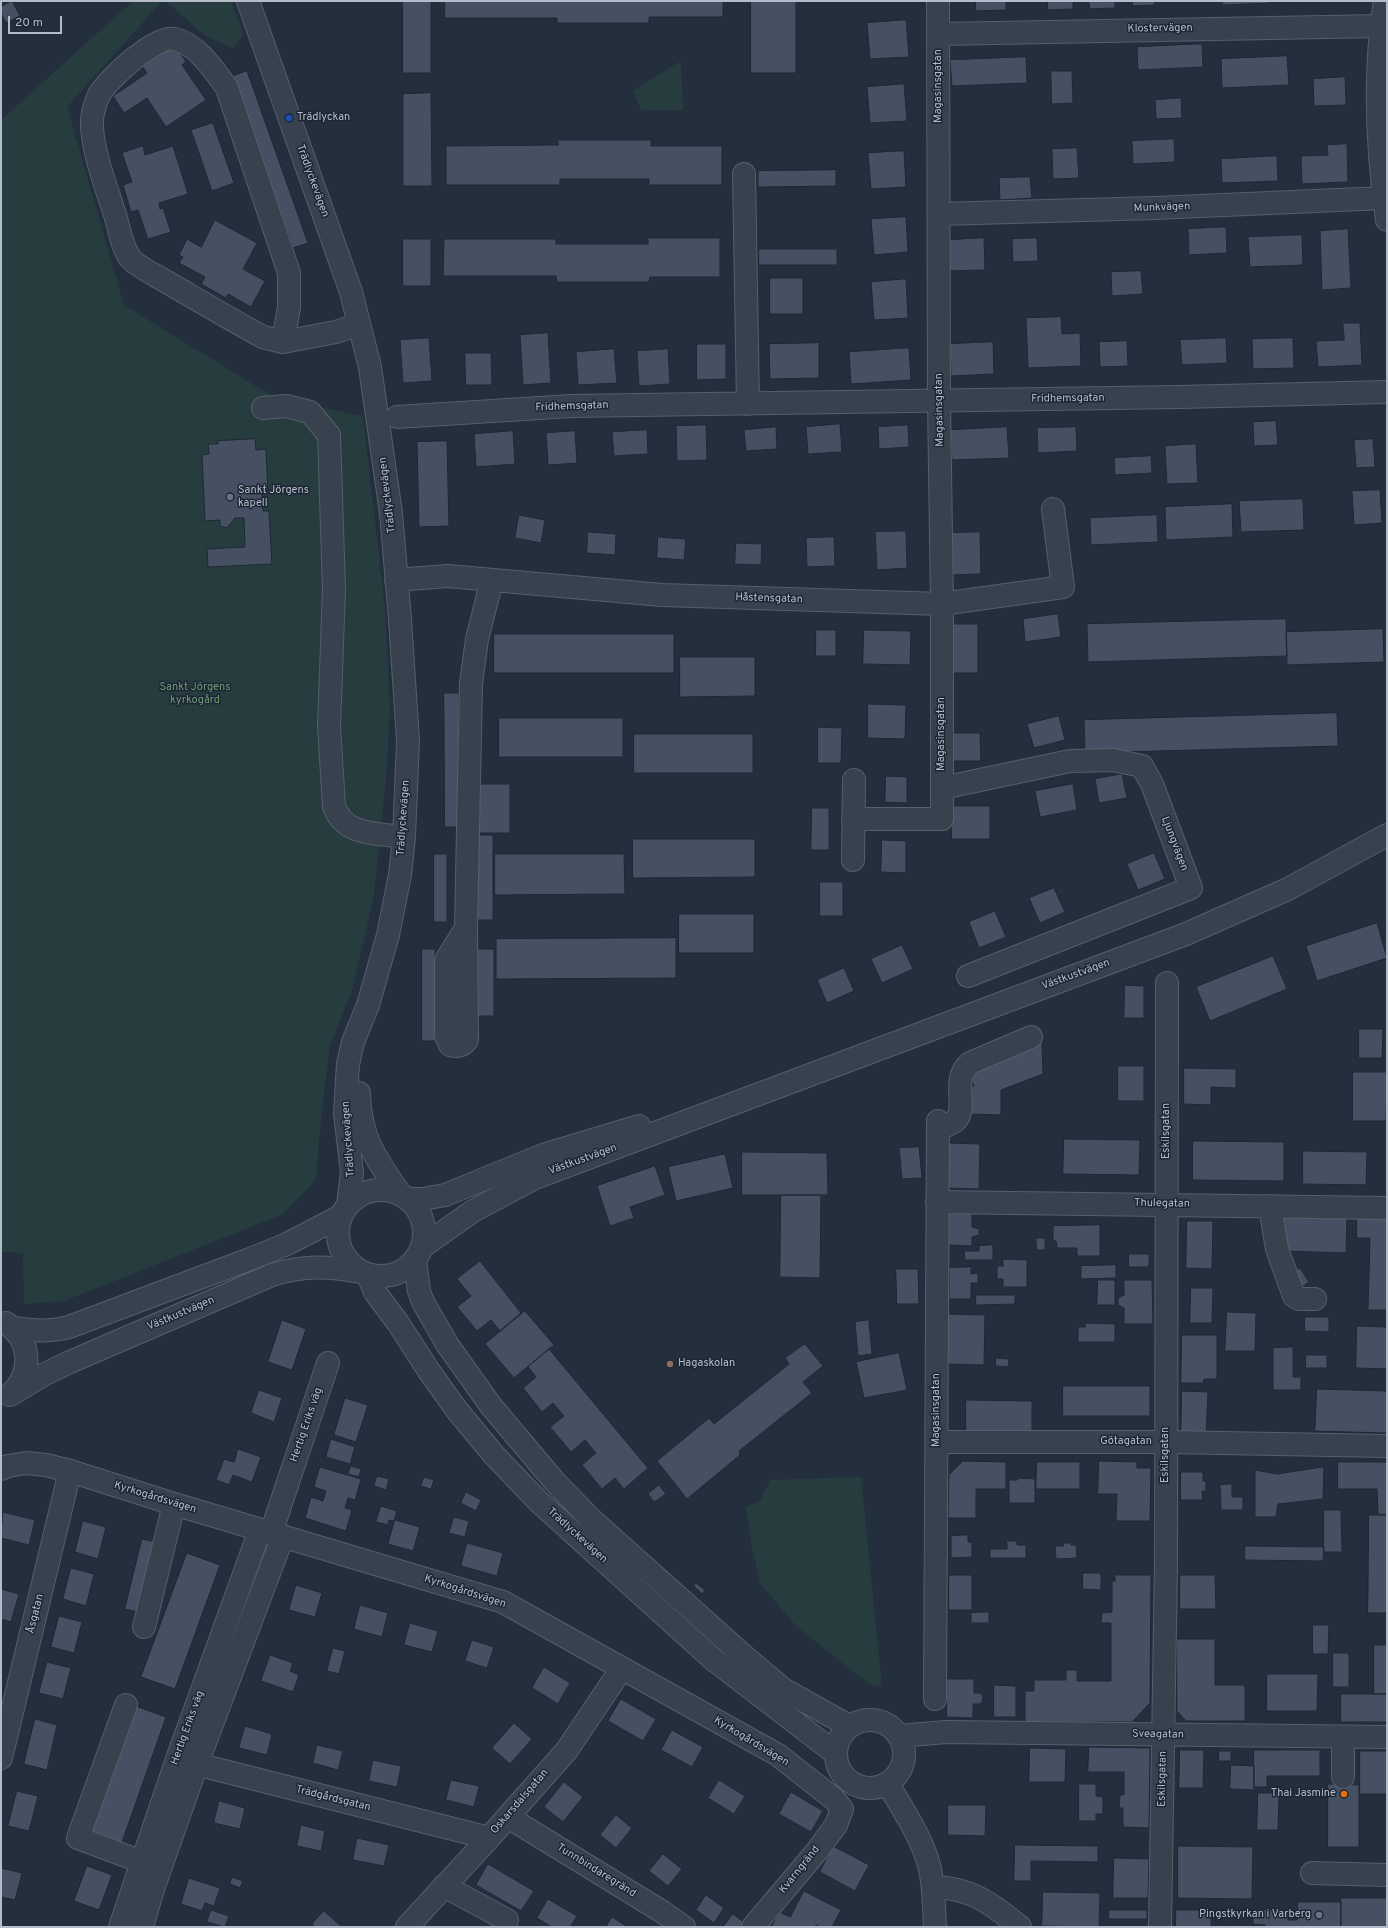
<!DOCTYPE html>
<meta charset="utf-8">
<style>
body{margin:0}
#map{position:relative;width:1388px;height:1928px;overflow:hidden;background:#242f3e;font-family:Overpass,sans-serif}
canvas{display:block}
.frame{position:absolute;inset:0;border:2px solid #b4bcc9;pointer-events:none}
.scale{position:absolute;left:8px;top:16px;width:54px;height:18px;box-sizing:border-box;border:2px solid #b4bcc9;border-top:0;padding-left:5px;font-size:12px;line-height:14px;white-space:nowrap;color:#b4bcc9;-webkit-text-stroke:3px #1d2633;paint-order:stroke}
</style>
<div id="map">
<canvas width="1388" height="1928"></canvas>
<div class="frame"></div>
<div class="scale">20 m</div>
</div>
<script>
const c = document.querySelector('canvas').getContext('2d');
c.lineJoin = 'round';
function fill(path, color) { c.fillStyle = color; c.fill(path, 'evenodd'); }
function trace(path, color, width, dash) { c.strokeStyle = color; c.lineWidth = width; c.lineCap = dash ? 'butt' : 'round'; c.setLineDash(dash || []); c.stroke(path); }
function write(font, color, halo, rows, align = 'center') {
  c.font = font + ' Overpass,sans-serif'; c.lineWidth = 3; c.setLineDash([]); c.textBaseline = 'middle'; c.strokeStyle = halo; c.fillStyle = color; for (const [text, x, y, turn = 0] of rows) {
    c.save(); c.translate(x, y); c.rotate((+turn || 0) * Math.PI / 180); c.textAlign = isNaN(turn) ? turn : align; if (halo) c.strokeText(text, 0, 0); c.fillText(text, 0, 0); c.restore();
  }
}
const green = new Path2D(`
 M133,1h29l-95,106 57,198 151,93 88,18 22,192 5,102 -4,69 -12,116 -22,96 -22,54 -11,94 -3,41 -33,34 -219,87 -40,3 -1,-51 -22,-1v-1132z
 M166,1h65l12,33 -10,14 -28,-12z
 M681,61l2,49h-42l-8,-19z
 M861,1477l21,210 -13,-3 -73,-58 -36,-43 -8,-35 -6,-41 14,-6 10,-21z`);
const building = new Path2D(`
 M12,1l8,15 -14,7 -5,-10v-6z
 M403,1h28v72h-28z
 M445,1h278v16h-74v6h-92v-5h-112z
 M751,1h45v72h-45z
 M976,1h30v9l-30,1z
 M1048,1h25v8l-25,1z
 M1089,1h26v7l-25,1z
 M1133,1h21l1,4 -22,1z
 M1223,1h47v2l-47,2z
 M906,20l3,37 -39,2 -3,-36z
 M172,40l14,22 -4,3 24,35 -40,27 -19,-29 -23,15 -11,-17 34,-23 -8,-11z
 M1202,44l1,23 -65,3 -1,-23z
 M1287,56l2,29 -67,3 -1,-29z
 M1026,57l1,26 -75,3 -2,-26z
 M247,71l61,172 -15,5 -60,-172z
 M1051,71h21l1,32 -21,1z
 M1345,77l1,28 -32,1 -1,-27z
 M904,84l3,37 -37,2 -3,-36z
 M431,93l1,93h-29v-92z
 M1181,98l1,20 -26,1 -1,-19z
 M213,123l21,60 -22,8 -21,-61z
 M1174,139l1,23 -42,2 -1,-23z
 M558,140h93v6h71v39h-73v-6h-89v6h-114v-39l112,-1z
 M1347,144l1,38 -46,2 -1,-28 27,-1 -1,-10z
 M143,146l2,9 28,-9 15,48 -29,9 1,6 3,-1 8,24 -23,7 -10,-29 -7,2 -8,-27 9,-3 -10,-29z
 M1077,148l2,30 -26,1 -1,-30z
 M904,151l2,36 -35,2 -3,-36z
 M1277,156l1,25 -56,2 -1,-24z
 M836,170v16l-78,1v-16z
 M1030,177l2,21 -32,2 -1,-22z
 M906,217l2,35 -34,3 -3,-36z
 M215,220l42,23 -14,26 22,12 -14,26 -23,-13 -2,4 -25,-14 4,-7 -26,-14 4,-6 -4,-2 8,-16 14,8z
 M1226,227l1,26 -38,2 -1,-26z
 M1348,229l3,59 -29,2 -2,-59z
 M1302,235l1,30 -53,2 -2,-30z
 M648,238h72v39h-70l-1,5h-92l-1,-6h-113l1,-37h112v5h92z
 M984,238l1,32 -37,1 -1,-31z
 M1037,238l1,23 -25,1 -1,-23z
 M403,239h28v47h-28z
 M759,249h78v16h-78z
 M1141,271l2,23 -31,2 -1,-24z
 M770,278h33v36h-33z
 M906,279l2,39 -34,2 -3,-38z
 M1061,317l1,17 18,-1 1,33 -53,2 -2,-50z
 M1343,323h17l2,42 -44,2 -2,-26 28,-1z
 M548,333l3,50 -28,2 -3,-50z
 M429,338l3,43 -29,2 -3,-43z
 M1226,338l1,25 -45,2 -2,-25z
 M1293,338l1,30 -41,1 -1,-30z
 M1127,341l1,25 -28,1 -1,-25z
 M993,342l1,32 -43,2 -1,-32z
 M819,343v35l-49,1 -1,-35z
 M697,344h29v35l-29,1z
 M909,348l2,32 -60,4 -2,-32z
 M614,349l3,34 -39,2 -2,-33z
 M668,349l2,35 -31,2 -2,-35z
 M465,353h26l1,32h-26z
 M1276,421l2,24 -24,1 -1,-24z
 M840,424l2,28 -34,2 -2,-27z
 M706,425l1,35 -30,1 -1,-35z
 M908,425l1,22 -30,2 -1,-22z
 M776,427l1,22 -31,2 -2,-21z
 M1007,427l2,31 -57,2 -2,-30z
 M1076,427l1,24 -39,2 -1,-25z
 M647,430l1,24 -34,2 -2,-24z
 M513,431l2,33 -39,3 -2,-33z
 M575,431l2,32 -29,2 -2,-32z
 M255,439l1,11 10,-1 2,42h-6l1,20h6l3,53 -64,3 -1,-18 38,-2 -1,-29h-9l-8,10 -7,-2v-6l-15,1 -3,-66 7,-1 -1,-10h10v-3z
 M1373,439l2,28 -19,1 -2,-28z
 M447,441l2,85 -30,1 -2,-85z
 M1196,444l2,39 -31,1 -2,-38z
 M1151,456l1,17 -37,2 -1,-17z
 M1380,490l2,33 -28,2 -2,-34z
 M1303,499l1,31 -63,2 -2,-31z
 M1232,504l1,33 -67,3 -1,-33z
 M519,515l26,5 -4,23 -26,-5z
 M1157,515l1,27 -67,3 -1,-27z
 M906,531l1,37 -30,2 -2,-38z
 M588,532l28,2 -1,21 -28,-2z
 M980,532l1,42 -30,1 -1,-42z
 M658,537l28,2 -2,21 -27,-2z
 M834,537l1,29 -28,1 -1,-29z
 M736,543l26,1 -1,21 -26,-1z
 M1058,614l3,23 -36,5 -2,-23z
 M1286,619l1,37 -199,6 -1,-38z
 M950,624h28v49h-28z
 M1383,629l1,33 -97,3 -1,-33z
 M816,630h20v26h-20z
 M864,630l47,1 -1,34 -47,-1z
 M494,634h180v39h-180z
 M680,657h75v39l-75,1z
 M444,693h15l1,134h-15z
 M868,704l38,1 -1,34 -37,-1z
 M1337,713l1,33 -253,7 -1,-33z
 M1059,716l6,24 -31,8 -7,-24z
 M499,718h124v39h-124z
 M818,727l24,1 -1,35h-23z
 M952,733h28l1,28h-29z
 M634,734h119v39h-119z
 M1122,774l5,24 -28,5 -4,-24z
 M886,776l21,1v26l-22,-1z
 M478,784h32v49h-32z
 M1073,784l4,26 -37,7 -5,-26z
 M952,806h38v33h-38z
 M812,808h17v42h-18z
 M477,835h16v85h-15z
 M633,839h122v38l-122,1z
 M882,840l24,1v32l-25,-1z
 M1154,853l11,26 -27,11 -11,-26z
 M434,854h13v68h-13z
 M495,854h129l1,40 -130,1z
 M820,882h23v34h-23z
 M1054,888l11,24 -25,11 -11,-25z
 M995,911l11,26 -27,11 -10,-26z
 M679,914h75v39h-75z
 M1377,923l10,35 -70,23 -11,-35z
 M676,938v40l-180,1v-40z
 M902,945l11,24 -31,14 -11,-24z
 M422,949h13v92h-13z
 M478,949h16v67h-16z
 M1273,956l14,33 -77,32 -14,-34z
 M844,968l10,23 -27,12 -10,-23z
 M1125,985l19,1v32h-20z
 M1359,1029h24l-1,29h-23z
 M1042,1043l1,31 -42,16v25l-32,-1 1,-27 4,-1 -5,-14z
 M1118,1066h26v35h-26z
 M1184,1068l52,1v19l-25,-1v18l-27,-1z
 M1353,1072h34l-1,49h-33z
 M1064,1139l76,1 -1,35 -76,-1z
 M1193,1141l91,1v39l-91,-1z
 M949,1143l31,1 -1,45 -31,-1z
 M919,1147l3,31 -20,1 -3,-31z
 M1303,1151l64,1 -1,33 -63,-1z
 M742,1152l85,1 1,42h-86z
 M725,1154l8,34 -57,13 -8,-34z
 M655,1166l10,29 -35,12 4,11 -24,8 -13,-40z
 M781,1195h40l-1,83 -40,-1z
 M949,1213h23v14l7,2v6l-7,2v9l-23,-1z
 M1284,1216l63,1 -1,36 -63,-2z
 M1357,1218l30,1v91h-19l2,-72h-13z
 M1187,1221h26l-1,48 -26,-1z
 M1100,1225v31h-23v-8h-20l-1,-7h-3v-15z
 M1036,1238h9v12h-8z
 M993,1245v15h-28l-1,-9h15v-5z
 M1129,1254h20v13h-20z
 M1003,1259l24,1v27h-24v-8h-6v-13h6z
 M480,1261l41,52 -21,18 -9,-11 -14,11 -20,-24 14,-11 -14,-17z
 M1116,1265v13l-35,1v-13z
 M971,1267v7l7,-1v10h-7v16h-22v-31z
 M1300,1268l9,14 -9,6 -9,-14z
 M896,1269h22l1,35h-22z
 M1098,1280h17v25h-18z
 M1124,1280h28l1,44h-29v-16l-6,-3v-7l6,-3z
 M1191,1288h22l-1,35h-22z
 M976,1295h39v9l-39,1z
 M525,1311l29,34 -40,33 -29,-34z
 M1227,1312l29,1 -1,38h-30z
 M948,1314l37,1 -1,50 -37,-1z
 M1305,1317h24v15l-24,-1z
 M282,1320l24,9 -14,41 -24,-8z
 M869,1320l3,34 -14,2 -3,-34z
 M1085,1323l30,1v18h-37v-15h7z
 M1357,1326l30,1v42l-31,-1z
 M1182,1335h35v44h-13l-1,4h-22z
 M805,1344l18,22 -20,16 9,11 -73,58 1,4 -53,44 -30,-38 52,-43 5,6 75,-60 -4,-6z
 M1293,1347v30h8v13h-28v-42z
 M549,1349l99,119 -24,21 -9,-11 -13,11 -20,-24 14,-12 -11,-13 -14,12 -21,-25 14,-11 -11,-13 -11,9 -19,-24 13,-11 -8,-10z
 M899,1353l8,37 -43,8 -8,-36z
 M1306,1355h21v13h-21z
 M996,1358l13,1 -1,8 -12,-1z
 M1063,1386h87v30h-87z
 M1317,1389l70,2v42l-72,-2z
 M259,1390l23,8 -8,24 -23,-9z
 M1182,1391l26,1 -2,43 -25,-1z
 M345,1398l23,7 -12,37 -22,-7z
 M966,1400l66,1v32h-66z
 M331,1439l24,8 -5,17 -24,-7z
 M238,1449l23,8 -9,25 -19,-7 -4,10 -13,-5 8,-21 10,3z
 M963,1461l43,1v27h-30v29h-28l1,-43z
 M1099,1461l38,1v6h14l-1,53h-34l1,-27h-19z
 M1037,1462h43v27h-44z
 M1338,1462h49v53l-9,-1 -1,-25h-39z
 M351,1466l10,3 -2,8 -11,-3z
 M320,1467l41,12 -6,21 -7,-2 -3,10 7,2 -6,21 -41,-13 6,-21 12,4 3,-10 -12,-4z
 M1324,1467l-1,32 -45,5 -2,13h-21v-47l22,4z
 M1181,1472h22v9h3v10h-4l1,9h-22z
 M377,1476l12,3 -3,11 -12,-4z
 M424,1477l10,3 -3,9 -10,-3z
 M1018,1478l17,1v24h-26v-23h8z
 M1232,1484v13h11v13h-22l-1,-25z
 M659,1485l7,9 -12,8 -6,-8z
 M466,1492l15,8 -5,11 -15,-8z
 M381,1506l16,5 -3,10 -5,-1 -1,5 -12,-3z
 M1324,1510h17l1,42h-18z
 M3,1512l32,8 -6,25 -28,-7z
 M1369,1515h18v98h-19z
 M454,1517l15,4 -4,16 -16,-4z
 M395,1520l25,7 -7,24 -25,-7z
 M83,1521l23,6 -8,32 -23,-7z
 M968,1535v7h4v15l-21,1v-22z
 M142,1539l14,3 -17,70 -14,-3z
 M1007,1541h10v4h9v13h-36v-9h17z
 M467,1543l36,10 -6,23 -36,-10z
 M1063,1543h8v2h5l1,13 -21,1 -1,-13h8z
 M1245,1546l79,1 -1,14 -78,-1z
 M187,1553l33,12 -45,124 -34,-12z
 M71,1568l23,6 -8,32 -23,-7z
 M1083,1573h18v17l-18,-1z
 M949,1575h23v35h-23z
 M1115,1575h36l-1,128 -18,19h-107v-31h9v-11h32v-10h11v11h34v-58h-10l1,-10 10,-1v-31h3z
 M1180,1575h35l1,34h-36z
 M696,1583l9,7 -3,4 -8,-8z
 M296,1585l26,8 -7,24 -26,-7z
 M1,1589l18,5 -8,28 -10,-3z
 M360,1605l28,8 -6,24 -28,-8z
 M989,1612v11h-18v-10z
 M59,1616l23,6 -8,31 -23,-6z
 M410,1623l28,8 -6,21 -28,-7z
 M1313,1625h16l-1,29h-15z
 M1177,1639h38v46h30v36h-59l-9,-10z
 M472,1640l22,7 -7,21 -22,-7z
 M1374,1645h13v49h-13z
 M333,1648l12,3 -6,23 -12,-3z
 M1333,1653h16v34h-16z
 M270,1655l23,8 -3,8 9,4 -6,17 -32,-11z
 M47,1662l24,6 -8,31 -24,-6z
 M544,1667l26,16 -12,21 -26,-16z
 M1267,1674h51l-1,37h-50z
 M947,1679h27v14h6l3,3 -1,6 -2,2h-7v14l-26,-1z
 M994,1685l22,1v31h-22z
 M1341,1694h46v28h-46z
 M621,1699l35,20 -13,22 -35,-20z
 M130,1704l36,13 -45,128 -36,-13z
 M35,1719l22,6 -10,45 -23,-6z
 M514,1723l18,16 -22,25 -18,-16z
 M245,1726l27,8 -5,21 -28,-7z
 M672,1730l31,17 -11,20 -31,-17z
 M317,1745l26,6 -5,19 -25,-7z
 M1089,1747l61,1 -1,80 -26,-1v-19h-4l1,-13h4v-23h-36z
 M1030,1748l36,1 -1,33h-36z
 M1180,1750h24l-1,38h-24z
 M1254,1750h66v26h-53v11h-13z
 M1219,1751h12v10h-12z
 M1360,1751h27v43h-27z
 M373,1760l28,6 -4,21 -28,-6z
 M1231,1765l23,1v24l-24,-1z
 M451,1780l28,6 -5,21 -28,-7z
 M719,1780l26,16 -11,18 -26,-16z
 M564,1782l19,15 -20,25 -19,-15z
 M1079,1784h17v12l7,1v17h-7v7h-17z
 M1328,1784l31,1v62h-31z
 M17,1791l21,5 -9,35 -21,-5z
 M791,1792l32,19 -12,21 -32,-18z
 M1258,1793h21l-1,37h-21z
 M219,1801l26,7 -5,21 -26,-6z
 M948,1805h38l-1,31 -37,-1z
 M616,1815l16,13 -16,20 -16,-13z
 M301,1825l24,6 -4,20 -24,-5z
 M357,1838l32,7 -5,21 -31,-6z
 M1015,1845l83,1v16l-67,-1v20h-17z
 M833,1846l36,19 -14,26 -35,-19z
 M1178,1846l75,1 -1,52 -74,-1z
 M663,1854l19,15 -14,17 -19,-15z
 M1114,1858l35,1 -1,39h-35z
 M488,1864l46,27 -13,20 -45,-26z
 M87,1866l25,9 -13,35 -25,-9z
 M1,1868l21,5 -7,27 -14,-3z
 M232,1877l11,4 -3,7 -10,-4z
 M189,1878l31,10 -6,18 -9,-3 -3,8 -21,-7z
 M804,1891l37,19 -9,17h-12l-4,-2 -1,2h-44l8,-15 11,5z
 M1043,1892l57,1 -1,34 -57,-1z
 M706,1895l18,13 -10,15 -18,-13z
 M1341,1898h46v29h-46z
 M548,1899l29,17 -7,11h-18l-15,-9z
 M1298,1902h43v25h-76v-2l-12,-1v-15l35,1v10h9z
 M211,1910l18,6 -4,11 -18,-5z
 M1109,1910h38v9h-38z
 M1176,1910h35v17h-35z
 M324,1911l18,16h-27l-3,-3z
 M733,1914l12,9 -3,4h-19z
 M612,1917l16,10h-22z`);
const minor = new Path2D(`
 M248,1l103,291 19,75 21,146 9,106 8,122 -4,96 -4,38 -12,60 -20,70 -15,37 -5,22 -3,49 7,60 -4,32
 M1385,1c-12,73 -8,147 2,219
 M939,34l442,-8
 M744,174l4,230
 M939,214l216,-6 229,-10
 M283,342l6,-35v-34l-62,-185c-13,-18 -29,-43 -52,-49 -19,-5 -67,40 -76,56 -3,6 -7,19 -7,26 -1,27 15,68 23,94 4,13 7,32 15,43 6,8 27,18 35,23 33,19 65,38 98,56l20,5 53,-10 23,-8
 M263,408l23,-2 24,6 19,23 5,154 -5,138 5,79c10,30 42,27 70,31
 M397,417l174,-11 609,-9 207,-5
 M396,580l52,-4 214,19 280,9 121,-17 -10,-78
 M942,788l128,-27 43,-1 29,6 10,18 39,104 -223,88
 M853,819h89v-215l-3,-203 -1,-400
 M853,860l1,-80
 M466,928l-20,32v76l4,9c8,2 12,1 17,-5l-1,-112 5,-244 6,-45 15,-59
 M359,1093c1,45 17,66 42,102
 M938,1130c5,-3 12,-6 17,-9 14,-12 -5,-41 15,-58l61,-26
 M338 1233a43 43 0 1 1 86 0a43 43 0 1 1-86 0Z
 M407,1199h16l22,-4 98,-40 96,-29
 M937,1202l450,6
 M1270,1206l7,43 17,47 5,3h16
 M422,1247l51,-36 62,-33 651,-244 102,-45 99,-54
 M415,1260l4,31 4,11 24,42 44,62 64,76 37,38 153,137 38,32 66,37
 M368,1275l7,17 23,31 31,48 27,38 38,46 44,46 176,159 121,93
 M6,1323c25,17 27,48 6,70
 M13,1328c22,3 35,4 56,-1l181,-68 37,-15 54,-28
 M10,1395l35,-21 25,-12 202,-87c31,-10 57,-9 88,-3
 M937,1442h229l221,4
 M1,1469l7,-3 18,-3 20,2 24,6 104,33 329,98 275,153 56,44 8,10 -6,16 -19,26 -64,76
 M271,1533l57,-170
 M144,1627l30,-123
 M935,1699l3,-578
 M126,1705l-48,133 64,24
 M836 1754a34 34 0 1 1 68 0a34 34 0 1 1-68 0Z
 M899,1736l47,-4 441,5
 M1343,1737v40
 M1,1758l69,-287
 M184,1761l305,77
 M888,1784c15,26 35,55 42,85 4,19 4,39 5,58
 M508,1817l153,94 23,16
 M1312,1873l75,2
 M444,1886l63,34
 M933,1887c36,0 60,17 87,40
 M120,1927l57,-168 83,-229
 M142,1927l11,-38 44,-125 86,-228
 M407,1927l82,-89 78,-88 55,-82
 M1160,1927l6,-363 1,-581`);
const markers = [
 [289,118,4,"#1a4fb4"],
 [230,497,4,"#6b7280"],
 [670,1364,4,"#8d6e63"],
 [1344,1794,4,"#e8710a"],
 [1319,1915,4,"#6b7280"]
];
const streetNames = [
 ["Klostervägen",1160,29,-1],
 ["Magasinsgatan",939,86,-90],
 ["Trädlyckevägen",312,181,70],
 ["Munkvägen",1162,208,-2],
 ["Fridhemsgatan",1068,399,-1],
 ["Fridhemsgatan",572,407,-2],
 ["Magasinsgatan",940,410,-91],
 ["Trädlyckevägen",388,495,-97],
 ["Håstensgatan",769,599,2],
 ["Magasinsgatan",942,734,-90],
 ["Trädlyckevägen",404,818,-86],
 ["Ljungvägen",1174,844,69],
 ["Västkustvägen",1076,975,-20],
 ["Eskilsgatan",1167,1131,-90],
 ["Trädlyckevägen",349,1139,-94],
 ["Västkustvägen",583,1160,-20],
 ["Thulegatan",1162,1204,1],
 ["Västkustvägen",181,1314,-23],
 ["Magasinsgatan",937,1410,-90],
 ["Hertig Eriks väg",307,1425,-71],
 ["Götagatan",1126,1442],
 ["Eskilsgatan",1166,1455,-90],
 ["Kyrkogårdsvägen",155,1498,17],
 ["Trädlyckevägen",577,1536,42],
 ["Kyrkogårdsvägen",465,1592,18],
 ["Åsgatan",36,1614,-76],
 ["Hertig Eriks väg",188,1728,-70],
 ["Sveagatan",1158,1735,1],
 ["Kyrkogårdsvägen",751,1742,31],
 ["Eskilsgatan",1163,1779,-89],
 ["Trädgårdsgatan",333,1799,14],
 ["Oskarsdalsgatan",520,1802,-49],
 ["Kvarngränd",800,1870,-51],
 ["Tunnbindaregränd",596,1871,32]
];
const poiNames = [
 ["Trädlyckan",297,118],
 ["Sankt Jörgens",238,491],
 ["kapell",238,504],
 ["Hagaskolan",678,1364],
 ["Thai Jasmine",1336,1794,"right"],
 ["Pingstkyrkan i Varberg",1311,1915,"right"]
];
const parkNames = [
 ["Sankt Jörgens",195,688],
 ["kyrkogård",195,701]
];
fill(green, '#263c3f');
fill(building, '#455162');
trace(building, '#1f2835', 1);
trace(minor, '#565f6c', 24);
trace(minor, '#38414e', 22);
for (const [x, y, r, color] of markers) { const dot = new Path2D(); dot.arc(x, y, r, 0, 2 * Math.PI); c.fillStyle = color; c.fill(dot); trace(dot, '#1d2633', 1.5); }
write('11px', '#b4bcc9', '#1d2633', streetNames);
write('11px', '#b4bcc9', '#1d2633', poiNames, 'left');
write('11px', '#6b9a76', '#1d2633', parkNames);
</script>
